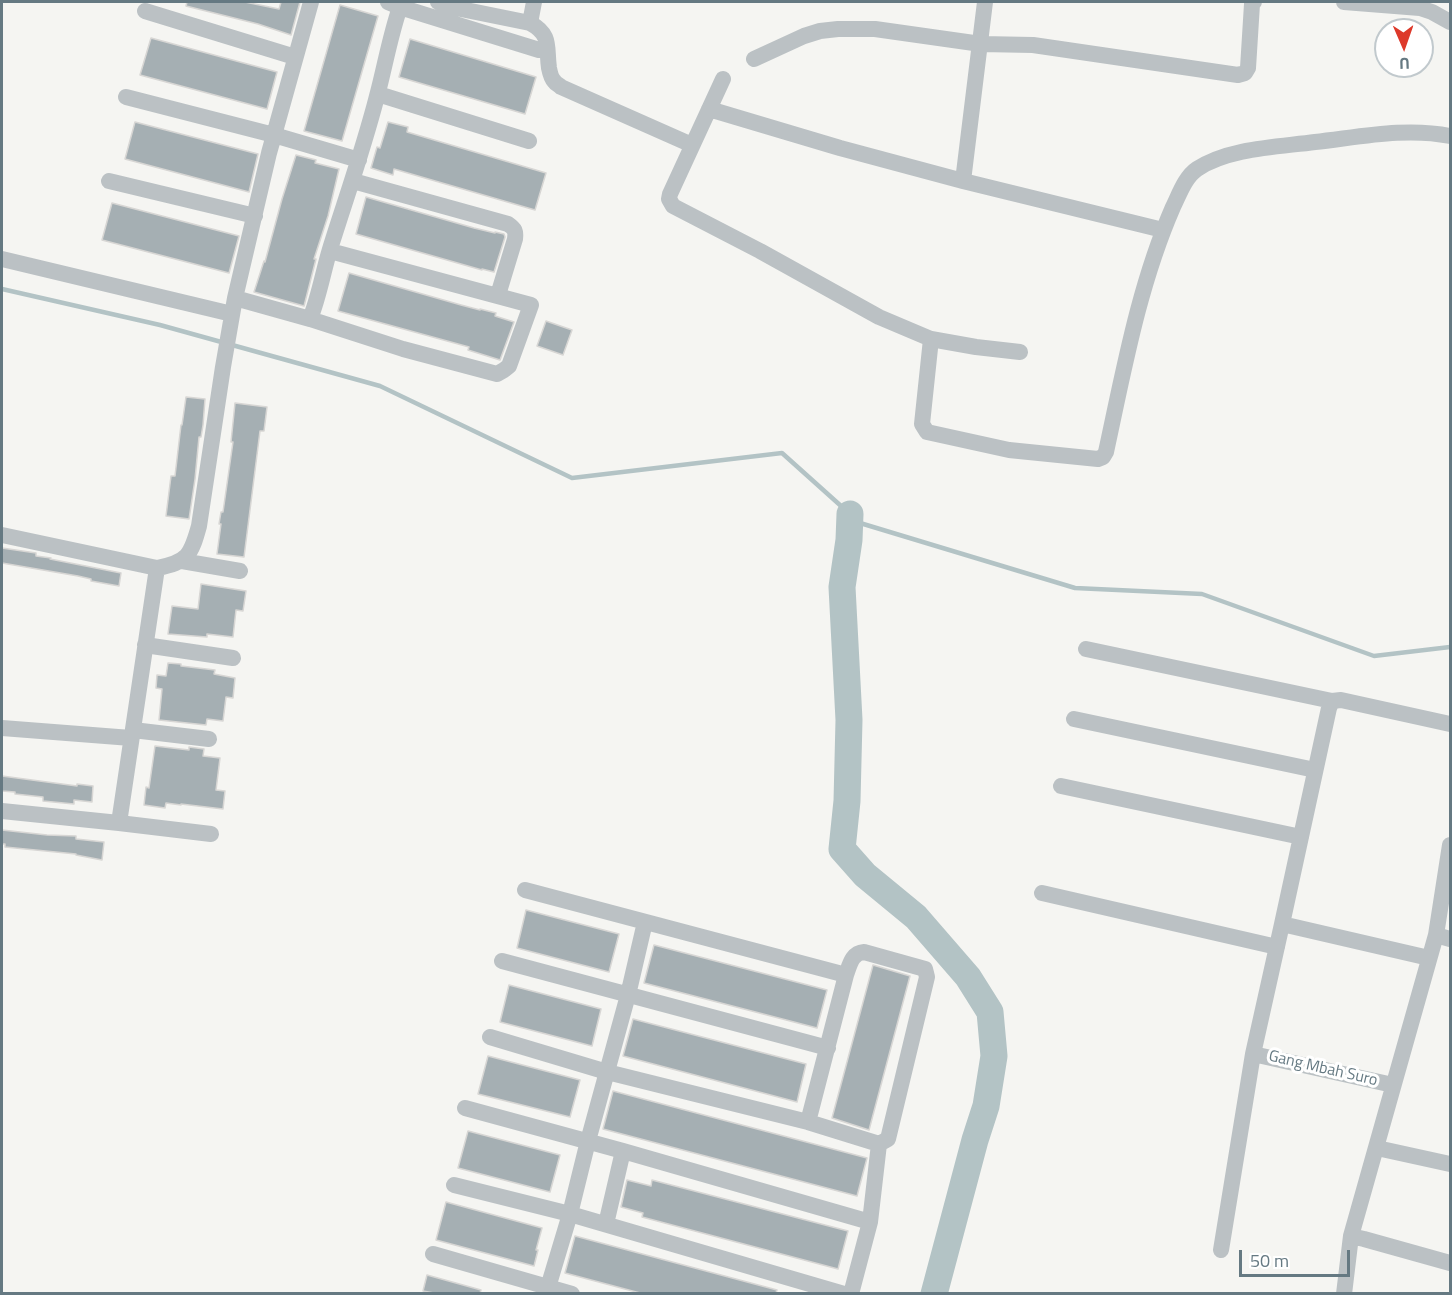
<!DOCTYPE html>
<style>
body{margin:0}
#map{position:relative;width:1452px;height:1295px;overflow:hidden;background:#f5f5f2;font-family:"Titillium Web",sans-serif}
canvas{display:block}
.frame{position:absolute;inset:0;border:3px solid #657982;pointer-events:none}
.north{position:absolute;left:1374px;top:18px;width:60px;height:60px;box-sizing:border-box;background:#fff;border:2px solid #c1c9cd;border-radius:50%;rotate:178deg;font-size:16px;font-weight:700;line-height:24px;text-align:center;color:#657982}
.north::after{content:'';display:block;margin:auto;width:21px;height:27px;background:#dd392a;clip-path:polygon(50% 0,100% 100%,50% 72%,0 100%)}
.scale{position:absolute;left:1239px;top:1250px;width:111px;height:27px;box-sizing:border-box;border:3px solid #657982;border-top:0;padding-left:8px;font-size:18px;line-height:21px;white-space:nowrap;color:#657982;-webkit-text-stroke:4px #fff;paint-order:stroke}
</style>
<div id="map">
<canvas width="1452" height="1295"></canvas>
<div class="frame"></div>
<div class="north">U</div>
<div class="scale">50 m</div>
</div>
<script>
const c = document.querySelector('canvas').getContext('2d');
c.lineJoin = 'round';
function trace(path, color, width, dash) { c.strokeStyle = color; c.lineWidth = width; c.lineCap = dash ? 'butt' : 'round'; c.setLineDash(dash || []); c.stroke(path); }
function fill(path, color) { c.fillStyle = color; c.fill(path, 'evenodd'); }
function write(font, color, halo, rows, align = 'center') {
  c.font = font + ' "Titillium Web",sans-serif'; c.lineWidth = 6; c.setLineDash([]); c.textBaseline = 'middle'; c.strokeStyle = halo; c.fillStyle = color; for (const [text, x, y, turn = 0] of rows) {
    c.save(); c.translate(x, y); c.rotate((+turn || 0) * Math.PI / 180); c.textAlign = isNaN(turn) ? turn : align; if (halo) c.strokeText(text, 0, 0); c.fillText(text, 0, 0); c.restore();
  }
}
const stream = new Path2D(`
 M2,289l158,36 220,61 192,92 210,-25 78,70 215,65 127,6 172,62 76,-9`);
const river = new Path2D(`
 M850,514l-1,26 -7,47 7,133 -2,81 -5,48 23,26 51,42 52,60 22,35 4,44 -8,50 -11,34 -41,154`);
const building = new Path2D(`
 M187,2h58l34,7 2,-7h19l-9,33 -33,-11 -72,-18z
 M340,5l38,11 -36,125 -38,-10z
 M151,38l126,34 -10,37 -127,-34z
 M410,39l126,38 -11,37 -126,-37z
 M135,122l123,32 -9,38 -124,-33z
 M388,122l20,5 -1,5 139,41 -11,37 -141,-41 -1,6 -22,-7 6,-21 3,1z
 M296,155l20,5 -1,3 24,6 -11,47 -14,43h2l-12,47 -50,-14 10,-31 1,1 17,-63z
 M366,197l108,31 21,5v-1l9,2 1,3 -11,35 -12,-3v1l-126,-36z
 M112,203l127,33 -10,37 -127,-33z
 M349,273l112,32 19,5v-1l16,4 -1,3 19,6 -14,38 -32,-10 1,-3 -131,-36z
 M546,321l26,9 -9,25 -26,-9z
 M186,397l19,2 -2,26 -2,12h-2l-4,42 -6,40 -23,-3 5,-40h4l6,-51h1z
 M235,403l32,4 -3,24h-4l-16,126 -27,-3 4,-30h-2l2,-12h2l10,-70h-2z
 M2,548l34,5v3l15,2 -1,1 71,14 -2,13 -28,-5v-2l-13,-3 -76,-13z
 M201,584l45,7 -3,20 -7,-1 -3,27 -26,-3v3l-39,-3 4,-28 26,3z
 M168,663l13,1v2l34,4 -1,4 21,4 -2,20 -7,-1 -3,24 -16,-2 -1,6 -47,-5 3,-31 -6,-1 1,-13 9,1z
 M155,746l34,4v-3l15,2 -1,7 17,2 -4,32 9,1 -2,18 -42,-5v1l-15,-2 -1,5 -21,-3 2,-18 3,1z
 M2,776l75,10v-2l16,2 -1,16 -18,-2v4l-31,-3v-4l-28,-3v-2l-13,-1z
 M2,830l45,5 29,1v3l28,3 -2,18 -26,-5v-1l-71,-7v-3h-3z
 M526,910l93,24 -10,38 -92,-24z
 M654,945l173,45 -10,38 -173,-45z
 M873,965l37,11 -41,154 -37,-12z
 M509,985l92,24 -9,37 -92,-24z
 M633,1019l173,45 -9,38 -174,-46z
 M488,1056l92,24 -10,37 -92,-23z
 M613,1091l254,67 -10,38 -254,-67z
 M468,1131l92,24 -10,37 -92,-24z
 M627,1180l24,6 1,-6 196,51 -10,38 -196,-52 1,-4 -22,-6z
 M446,1202l96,26 -6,22h2l-4,16 -98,-26z
 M575,1236l202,54 -1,3h-136l-75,-20z
 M427,1275l54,15 -1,3h-46l-11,-2z`);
const minor = new Path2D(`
 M438,2l18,6 74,15c22,12 16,24 19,45 1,5 2,10 5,13 2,3 5,4 7,6l131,58
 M1344,2l76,6 12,4 18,10
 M400,7l139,43
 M145,11l150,46
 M530,23l4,-21
 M754,59l50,-23 16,-5 18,-2h37l106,15 52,1 205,30 7,-2 3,-5 4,-64 2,-2
 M723,79l-53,115 -1,5 4,7 87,45 119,66 52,22 45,8 44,5
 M378,94l151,47
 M126,97l148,38 85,25
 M709,109l131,39 123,33 200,49
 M109,181l146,35
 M353,181l155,43c7,5 8,7 7,15l-17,56
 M963,181l22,-179
 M2,259l230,55
 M235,298l34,-145 42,-151
 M310,319l93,30 94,25 7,-4 5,-4 22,-61 -201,-54
 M931,339l-9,85 5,8 82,18 89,9 5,-2 3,-5c18,-83 33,-167 67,-245 6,-12 12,-30 24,-38 32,-21 81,-22 118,-27 45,-5 91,-15 135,-6
 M2,535l155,33
 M182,561l58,10
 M145,645l88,13
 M1086,649l246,52 9,-1 109,24
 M1074,719l241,51
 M2,728l129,10
 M133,730l76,9
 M1061,786l240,51
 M2,811l117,12 38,-255c31,-6 34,-13 42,-42l24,-159 12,-69 75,21c9,-22 13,-47 20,-70 16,-51 34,-102 47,-153 8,-30 13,-60 23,-89l-12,-5
 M119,823l92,11
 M525,890l321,85
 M1042,893l235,54
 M1282,924l147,34
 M1436,935l14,4
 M502,961l326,87
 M490,1037l117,35 201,50 71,22 9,-5 39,-162 -2,-8 -61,-17c-12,1 -14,12 -18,23l-38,147
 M1253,1054l140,31
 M465,1108l158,43 247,71
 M1377,1148l73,16
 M454,1185l116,29 274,80
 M606,1224l17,-73
 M1351,1236l13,3 86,24
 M1221,1250l32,-196 29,-130 47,-216 3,-7
 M433,1254l139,40
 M546,1294l24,-80 18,-73 40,-146 17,-73
 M851,1294l19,-72 9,-78
 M1344,1294l7,-58 85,-301 14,-90`);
const streetNames = [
 ["Gang Mbah Suro",1323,1069,13]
];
trace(stream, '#b3c3c5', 4.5);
trace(river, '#b3c3c5', 27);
fill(building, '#a5afb3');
trace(building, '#d7d6d4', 1.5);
trace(minor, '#bbc1c4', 16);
write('16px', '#657982', '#fff', streetNames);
</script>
